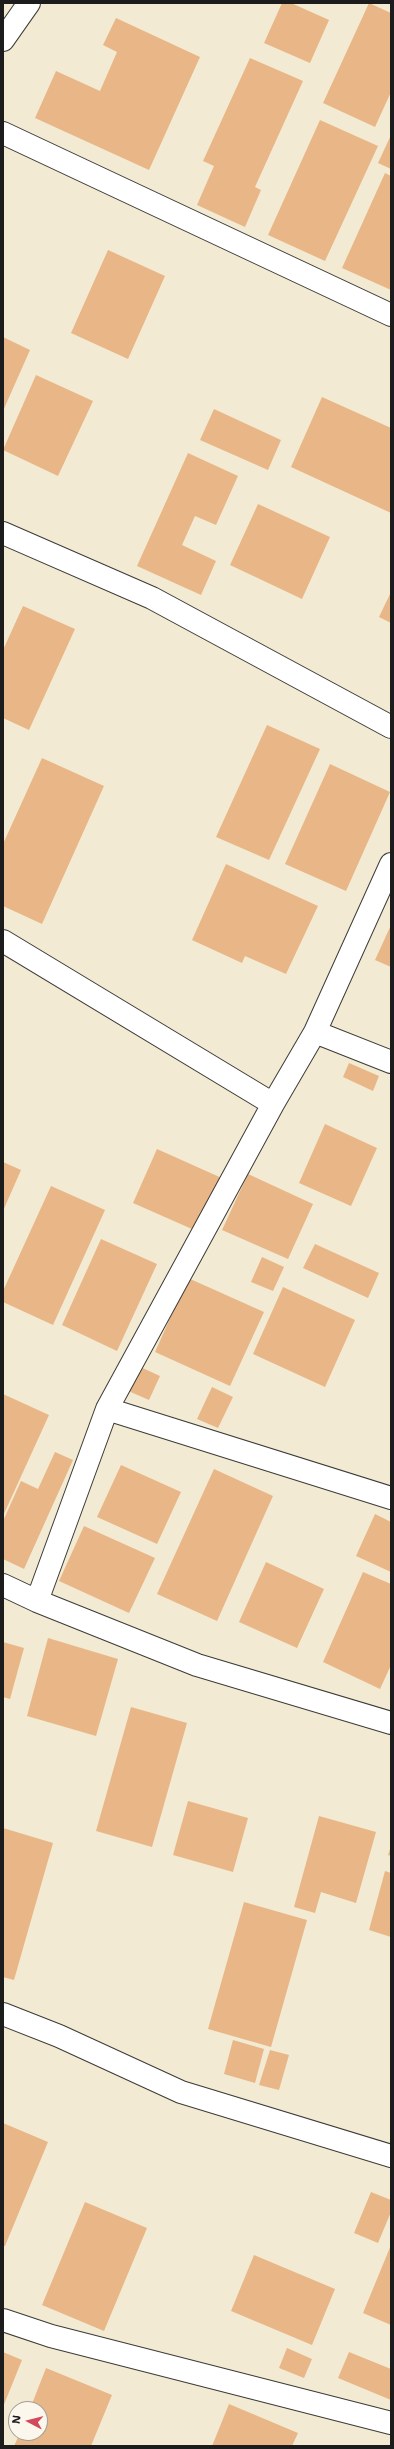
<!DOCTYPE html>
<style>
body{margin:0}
#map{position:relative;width:394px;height:2449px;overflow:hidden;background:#f2ead2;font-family:"Shantell Sans",sans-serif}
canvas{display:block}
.frame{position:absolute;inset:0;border:4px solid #1c1c1c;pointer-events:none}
.north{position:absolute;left:8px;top:2401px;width:40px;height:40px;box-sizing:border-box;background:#fbf7ec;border:1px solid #a29f99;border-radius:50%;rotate:277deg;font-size:11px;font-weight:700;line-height:16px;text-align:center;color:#1c1c1c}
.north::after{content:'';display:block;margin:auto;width:14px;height:18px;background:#d1495b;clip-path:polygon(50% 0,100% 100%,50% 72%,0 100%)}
</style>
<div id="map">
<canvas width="394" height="2449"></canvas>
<div class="frame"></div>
<div class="north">N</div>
</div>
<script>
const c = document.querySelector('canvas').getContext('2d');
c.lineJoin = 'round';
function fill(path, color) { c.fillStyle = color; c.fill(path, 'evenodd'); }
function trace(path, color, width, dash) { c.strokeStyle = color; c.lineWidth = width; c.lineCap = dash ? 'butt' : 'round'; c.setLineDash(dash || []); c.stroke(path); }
const building = new Path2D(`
 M282,3h9l38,17 -19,43 -46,-20z
 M369,3l22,10v79l-16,35 -52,-24z
 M116,18l84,39 -51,113 -114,-52 21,-47 44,20 17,-39 -14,-7z
 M250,58l53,23 -48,106 6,3 -16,37 -48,-22 17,-39 -11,-5z
 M320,120l58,26 -53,115 -57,-26z
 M391,135v34l-13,-6z
 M385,173l6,3v114l-49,-22z
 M108,250l57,26 -37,83 -57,-26z
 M3,337l27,13 -27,61z
 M36,375l57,26 -35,75 -55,-26z
 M322,397l69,31v85l-100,-46z
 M214,409l67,31 -13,30 -68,-30z
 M188,453l50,23 -22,49 -21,-9 -13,29 34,16 -15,34 -64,-29z
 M258,504l72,33 -28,62 -72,-34z
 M391,592v31l-12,-6z
 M23,606l52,23 -46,101 -26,-12v-68z
 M267,725l53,24 -51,111 -53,-23z
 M42,758l62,28 -62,138 -39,-18v-62z
 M330,764l60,28 -44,99 -61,-27z
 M226,864l92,42 -32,68 -41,-18 -3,7 -50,-23z
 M391,925v42l-16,-7z
 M349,1063l30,13 -6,15 -30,-14z
 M325,1124l52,24 -26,58 -52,-23z
 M157,1149l67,30 -23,54 -68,-30z
 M3,1162l18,8 -18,41z
 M248,1174l65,30 -25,55 -66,-29z
 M51,1186l54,24 -52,115 -50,-23v-11z
 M101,1239l56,25 -40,87 -55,-26z
 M315,1244l64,29 -11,25 -65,-30z
 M262,1257l22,10 -11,24 -22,-9z
 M188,1278l76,34 -34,74 -75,-34z
 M283,1287l72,33 -30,67 -72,-33z
 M136,1365l24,11 -11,24 -23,-10z
 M212,1387l21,10 -15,31 -21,-9z
 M3,1394l46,21 -46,101z
 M55,1452l18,8 -49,109 -21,-10v-38l18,-40 17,8z
 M121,1465l60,27 -24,52 -60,-27z
 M214,1469l59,27 -56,125 -60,-27z
 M375,1514l16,8v50l-35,-16z
 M84,1526l71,32 -26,55 -70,-32z
 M266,1562l58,27 -27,59 -58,-26z
 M363,1572l28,12v81l-11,24 -57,-27z
 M48,1638l70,21 -22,77 -69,-20z
 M3,1642l21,6 -14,51 -7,-2z
 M131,1707l56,16 -35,124 -56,-16z
 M188,1801l60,17 -15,54 -60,-17z
 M319,1816l57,16 -20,71 -35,-11 -6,21 -21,-6z
 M3,1828l50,15 -39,137 -11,-3z
 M391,1846v10l-3,-1z
 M385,1871l6,2v64l-22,-7z
 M244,1902l63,18 -36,127 -63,-18z
 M233,2040l31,9 -9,34 -31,-9z
 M270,2050l19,5 -10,35 -20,-5z
 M3,2123l45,19 -43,104h-2z
 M371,2192l20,8v12l-13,31 -24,-10z
 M85,2202l62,26 -43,103 -62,-26z
 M391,2245v80l-28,-12z
 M254,2255l81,34 -23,56 -81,-34z
 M287,2348l25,11 -8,19 -25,-10z
 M3,2352l19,8 -19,47z
 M349,2352l42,17v31l-53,-22z
 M46,2368l66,27 -21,51h-77l6,-13h20v-24h-10z
 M229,2404l69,29 -6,13h-80z`);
const street = new Path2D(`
 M3,40l26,-37
 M3,133l388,182
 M3,533l149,65 239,129
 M3,941l270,163 42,-72 76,-168
 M315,1032l76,30
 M107,1409l284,89
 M3,1585l34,16 160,64 194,58
 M37,1601l70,-192 166,-305
 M3,2014l56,22 122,56 210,64
 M3,2320l48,16 340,87`);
fill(building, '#e9b787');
trace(street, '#3c3b37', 24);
trace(street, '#fff', 22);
</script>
